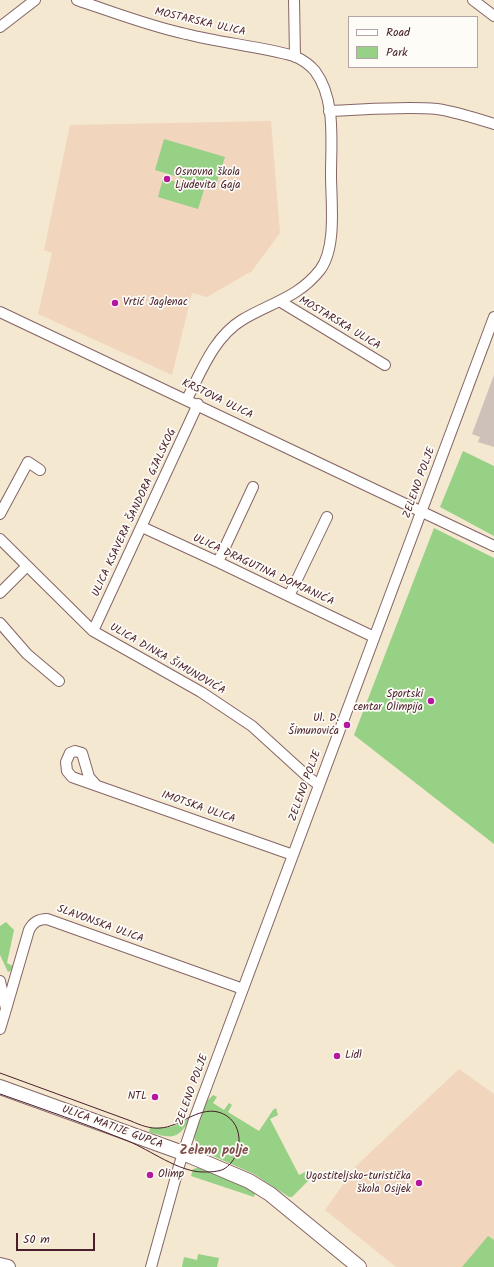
<!DOCTYPE html>
<meta charset="utf-8">
<style>
body{margin:0}
#map{position:relative;width:494px;height:1267px;overflow:hidden;background:#f5e8d1;font-family:Kalam,sans-serif}
canvas{display:block}
.legend{position:absolute;left:348px;top:16px;width:130px;height:52px;box-sizing:border-box;background:#fdfcf7;border:1px solid #b5a4a5;margin:0;padding:5px 7px;list-style:none;font-size:12px;color:#4a1f2b}
.legend li{display:flex;align-items:center;gap:8px;height:20px}
.legend b{width:20px;border:1px solid #b5a4a5}
.scale{position:absolute;left:16px;top:1233px;width:79px;height:18px;box-sizing:border-box;border:2px solid #4a1f2b;border-top:0;padding-left:5px;font-size:12px;line-height:14px;white-space:nowrap;color:#4a1f2b;-webkit-text-stroke:3px #fdfcf7;paint-order:stroke}
</style>
<div id="map">
<canvas width="494" height="1267"></canvas>
<ul class="legend">
<li><b style="height:5px;background:#fff"></b>Road</li>
<li><b style="height:11px;background:#96d186"></b>Park</li>
</ul>
<div class="scale">50 m</div>
</div>
<script>
const c = document.querySelector('canvas').getContext('2d');
c.lineJoin = 'round';
function fill(path, color) { c.fillStyle = color; c.fill(path, 'evenodd'); }
function trace(path, color, width, dash) { c.strokeStyle = color; c.lineWidth = width; c.lineCap = dash ? 'butt' : 'round'; c.setLineDash(dash || []); c.stroke(path); }
function write(font, color, halo, rows, align = 'center') {
  c.font = font + ' Kalam,sans-serif'; c.lineWidth = 3.5; c.setLineDash([]); c.textBaseline = 'middle'; c.strokeStyle = halo; c.fillStyle = color; for (const [text, x, y, turn = 0] of rows) {
    c.save(); c.translate(x, y); c.rotate((+turn || 0) * Math.PI / 180); c.textAlign = isNaN(turn) ? turn : align; if (halo) c.strokeText(text, 0, 0); c.fillText(text, 0, 0); c.restore();
  }
}
const built = new Path2D(`
 M271,121l9,112 -28,38 -45,26 -15,-4 -20,82 -134,-61 14,-61 -8,-3 26,-125z
 M459,1069l35,25v173h-98l-71,-57 31,-44z`);
const industrial = new Path2D(`
 M494,375v72l-16,-5 2,-5 -8,-3z`);
const green = new Path2D(`
 M164,139l61,18 -10,31 -60,-18z
 M163,178l41,12 -6,19 -40,-12z
 M463,451l31,15v70l-54,-29z
 M434,528l60,30v286l-140,-109z
 M6,922l8,8 -7,33 6,3 -1,4 -4,2 -8,-17v-29z
 M213,1095l4,2 -4,6 11,7 5,-7 3,2 -4,7 31,19 14,-21 3,-2 2,7 -8,4 29,56 8,-4 4,7 -19,19h-3l-35,-23 -50,-22c-6,-6 -11,-12 -10,-20l13,-31z
 M188,1119l1,1c-11,21 -19,18 -40,12l1,-4 21,-1z
 M201,1167l9,2 45,23 -1,5 -63,-21 2,-7z
 M488,1236l6,4v27h-32z
 M198,1254l21,4 -2,9h-35l2,-10 13,3z`);
const street = new Path2D(`
 M77,0c36,12 72,26 109,34 35,9 72,12 108,22 7,3 16,9 21,15 21,28 16,70 16,104 0,26 6,73 -11,95 -22,28 -50,33 -78,50 -28,17 -41,52 -55,79
 M294,0l1,57
 M473,0l21,16
 M0,27l35,-27
 M329,111c35,-1 72,-5 108,-2 20,3 38,9 57,15
 M281,302l104,63
 M0,312l494,234
 M0,514l28,-52 12,8
 M142,527l76,35 156,75
 M0,539l93,92 108,61 51,34 56,51 11,8
 M218,562l35,-75
 M0,593l27,-27
 M289,596l38,-79
 M0,623l27,31 32,27
 M93,631l105,-227
 M96,785l-7,-8 -7,-24 -7,-2 -5,2 -4,9 1,9 5,6 221,78
 M0,981l6,28 -6,20
 M6,1009l23,-79c4,-8 9,-11 18,-11l196,70
 M151,1267l28,-101 15,-46 300,-803`);
const secondary = new Path2D(`
 M0,1087l183,66 66,28 21,13 89,73
 M0,1265l8,2`);
const tram = new Path2D(`
 M0,1073l131,48c9,4 19,8 29,7 20,-1 37,-21 58,-16 27,7 27,44 6,57 -6,3 -15,3 -21,3 -24,0 -53,-22 -75,-31 -42,-17 -85,-32 -128,-47`);
const markers = [
 [167,179,4,"#b5179e"],
 [115,303,4,"#b5179e"],
 [431,701,4,"#b5179e"],
 [347,725,4,"#b5179e"],
 [337,1056,4,"#b5179e"],
 [155,1097,4,"#b5179e"],
 [150,1175,4,"#b5179e"],
 [419,1183,4,"#b5179e"]
];
const streetNames = [
 ["MOSTARSKA ULICA",200,23,13],
 ["MOSTARSKA ULICA",339,324,31],
 ["KRSTOVA ULICA",217,400,26],
 ["ZELENO POLJE",420,483,-70],
 ["ULICA KSAVERA ŠANDORA GJALSKOG",135,513,-65],
 ["ULICA DRAGUTINA DOMJANIĆA",263,571,25],
 ["ULICA DINKA ŠIMUNOVIĆA",167,660,30],
 ["ZELENO POLJE",306,786,-70],
 ["IMOTSKA ULICA",198,808,19],
 ["SLAVONSKA ULICA",100,925,20],
 ["ZELENO POLJE",193,1090,-70],
 ["ULICA MATIJE GUPCA",112,1128,20]
];
const poiNames = [
 ["Osnovna škola",175,173],
 ["Ljudevita Gaja",175,186],
 ["Vrtić Jaglenac",123,303],
 ["Sportski",423,695,"right"],
 ["centar Olimpija",423,708,"right"],
 ["Ul. D.",339,719,"right"],
 ["Šimunovića",339,732,"right"],
 ["Lidl",345,1056],
 ["NTL",147,1097,"right"],
 ["Olimp",158,1175],
 ["Ugostiteljsko-turistička",411,1177,"right"],
 ["škola Osijek",411,1190,"right"]
];
const quarterNames = [
 ["Zeleno polje",214,1152]
];
fill(built, '#f1d5bd');
fill(industrial, '#cec1ba');
fill(green, '#96d186');
trace(street, '#866565', 12);
trace(secondary, '#866565', 16);
trace(street, '#fff', 10);
trace(secondary, '#fff', 14);
trace(tram, '#4a1f2b', 1);
for (const [x, y, r, color] of markers) { const dot = new Path2D(); dot.arc(x, y, r, 0, 2 * Math.PI); c.fillStyle = color; c.fill(dot); trace(dot, '#fdfcf7', 1.5); }
write('11px', '#4a1f2b', '#fdfcf7', streetNames);
write('11px', '#4a1f2b', '#fdfcf7', poiNames, 'left');
write('bold 13px', '#7e4d4d', '#fdfcf7', quarterNames);
</script>
